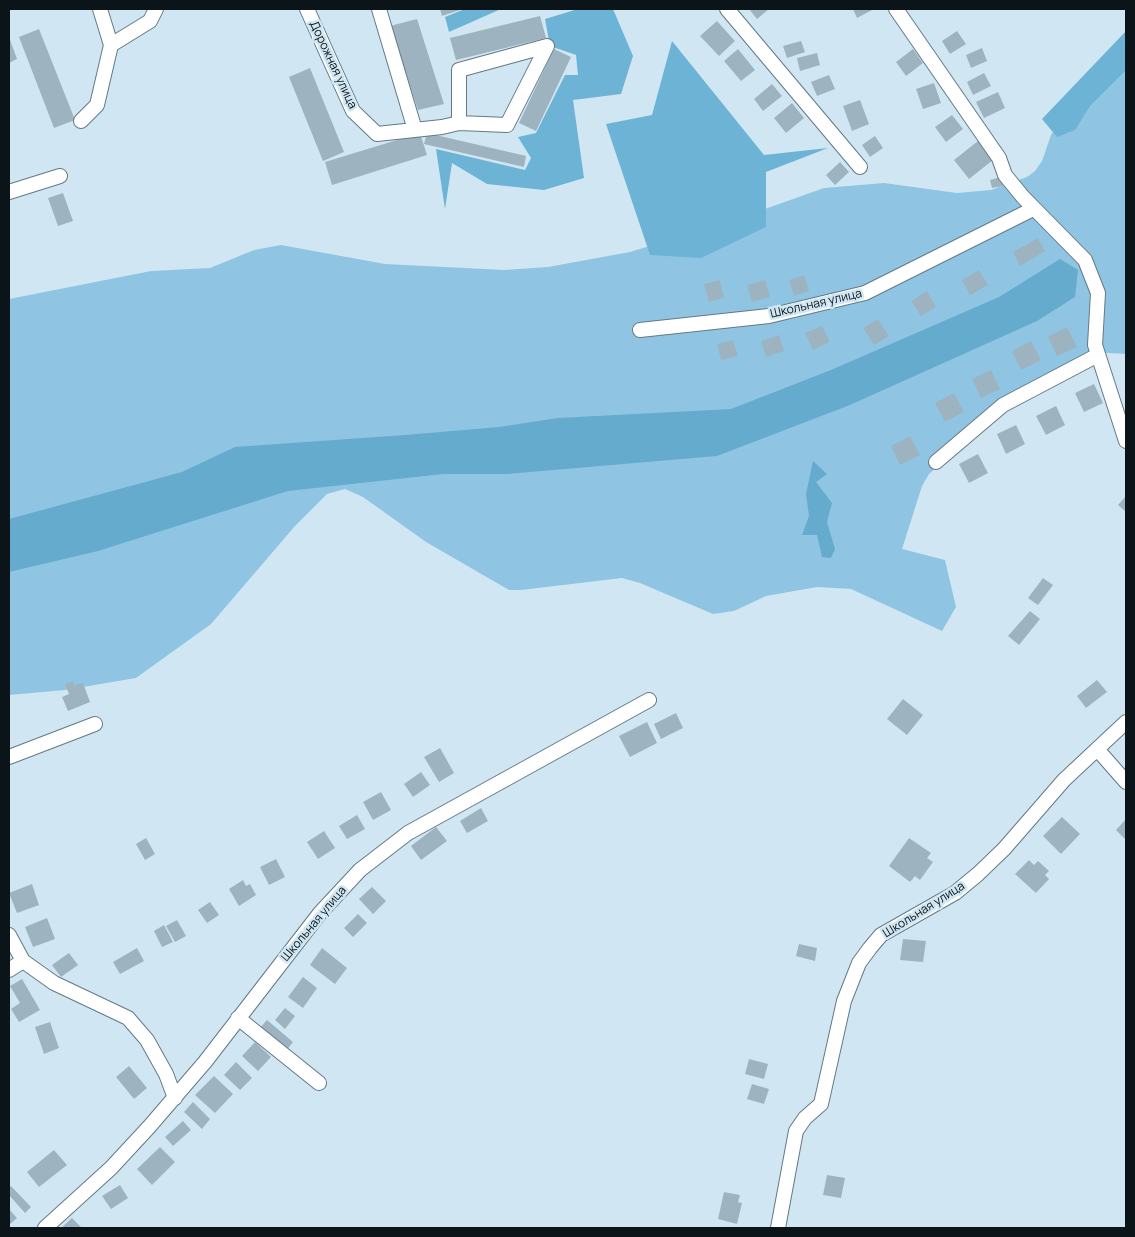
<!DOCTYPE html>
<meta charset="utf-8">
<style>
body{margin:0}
#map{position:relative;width:1135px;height:1237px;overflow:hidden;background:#d0e7f3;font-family:Manrope,sans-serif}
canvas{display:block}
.frame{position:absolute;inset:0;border:10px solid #0b1418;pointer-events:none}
</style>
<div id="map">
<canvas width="1135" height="1237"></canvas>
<div class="frame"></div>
</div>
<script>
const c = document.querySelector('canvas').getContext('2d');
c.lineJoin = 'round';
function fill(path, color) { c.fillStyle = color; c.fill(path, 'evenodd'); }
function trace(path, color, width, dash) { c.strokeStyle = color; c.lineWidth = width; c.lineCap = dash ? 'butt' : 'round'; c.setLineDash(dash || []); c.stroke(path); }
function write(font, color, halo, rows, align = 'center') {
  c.font = font + ' Manrope,sans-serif'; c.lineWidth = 5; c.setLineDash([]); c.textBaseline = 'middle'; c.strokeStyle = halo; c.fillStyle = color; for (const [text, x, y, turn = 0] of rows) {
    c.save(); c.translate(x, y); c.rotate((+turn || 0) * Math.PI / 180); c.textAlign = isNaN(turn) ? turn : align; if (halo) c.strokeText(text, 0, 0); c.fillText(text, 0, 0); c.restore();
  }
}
const green = new Path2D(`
 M1126,40v314l-35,-2 -108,75 -54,47 -7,12 -20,63 43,11 11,47 -14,24 -91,-42 -34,-2 -51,9 -32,15 -21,3 -73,-31 -18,-5 -101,12h-12l-83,-48 -63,-45 -18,-8 -18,5 -32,32 -84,98 -75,54 -71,12 -56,5v-396l142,-28 59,-3 44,-18 27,-5 104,19 119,6 44,-3 82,-15 104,-32 90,-32 60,-5 73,10 34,-3 36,-13 8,-6 7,-10 9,-26 21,-32z`);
const forest = new Path2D(`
 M465,9h36l-52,23 -4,-15z
 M578,9h35l20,47 -12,38 -48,6 11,78 -40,12 -57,-6 -35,-21 -7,46 -9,-60 89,21 6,-12 -13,-21 18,-4 29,-58h13l-2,-20 -26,-9 -5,-27z
 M1126,31v39l-36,36 -15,24 -18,7 -15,-18z
 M672,41l92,114 64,-7 -62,24v55l-65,31 -51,-3 -44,-131 46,-9z`);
const water = new Path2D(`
 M1060,259l18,11 -3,27 -38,24 -187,84 -133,51 -210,18h-64l-155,17 -190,60 -89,21v-53l173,-47 53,-25 170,-12 94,-8 59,-9 173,-9 100,-39 168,-73z
 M813,461l14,13 -11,8 16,21 -5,19 8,27 -4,9 -9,-1 -5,-22h-15l7,-19 -3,-22z`);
const building = new Path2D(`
 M440,9h23l-21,7z
 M749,9h20l-12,10z
 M853,9h21l-17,9z
 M540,16l6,22 -90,22 -6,-22z
 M417,19l27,85 -26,6 -28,-84z
 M717,21l18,20 -16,15 -19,-20z
 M39,29l36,91 -21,8 -35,-91z
 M957,31l9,13 -16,10 -8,-13z
 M9,37l8,22 -8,4z
 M801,41l4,11 -18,6 -4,-12z
 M982,48l5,13 -16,7 -5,-13z
 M554,49l17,8 -35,74 -17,-8z
 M738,49l17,21 -14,11 -17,-20z
 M913,49l10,14 -17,13 -10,-14z
 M817,53l3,12 -20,6 -3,-13z
 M310,68l34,84 -21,9 -34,-84z
 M984,73l7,13 -18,9 -6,-13z
 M829,75l6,14 -18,7 -6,-14z
 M934,83l7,20 -18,6 -7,-20z
 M772,84l10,12 -19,15 -9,-12z
 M998,92l7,16 -21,10 -8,-16z
 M860,100l9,24 -17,7 -9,-25z
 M792,103l12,15 -18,15 -12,-15z
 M952,115l11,14 -17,13 -11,-15z
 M420,133l7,22 -95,30 -7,-23z
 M427,133l99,23 -2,11 -100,-23z
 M875,136l8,12 -13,9 -8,-12z
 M978,141l15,19 -24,19 -15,-19z
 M840,162l9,10 -14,13 -9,-10z
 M1001,177l2,9 -11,2 -2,-8z
 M63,193l10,28 -15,5 -10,-28z
 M1038,238l7,13 -25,15 -7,-14z
 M979,270l9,15 -18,10 -8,-15z
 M804,275l5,16 -15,5 -5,-16z
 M720,280l4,18 -15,4 -5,-18z
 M765,280l5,17 -18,5 -5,-17z
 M927,291l9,16 -15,9 -10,-15z
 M878,319l11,17 -15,9 -11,-17z
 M822,326l8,16 -17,8 -8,-17z
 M1067,327l10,20 -20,9 -9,-19z
 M779,335l5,16 -18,6 -5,-16z
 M733,340l5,16 -17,4 -4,-16z
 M1031,341l10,19 -20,10 -9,-19z
 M991,370l9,19 -19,9 -9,-19z
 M1094,384l9,19 -19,9 -9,-19z
 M954,393l10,19 -19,10 -10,-19z
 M1056,406l9,19 -19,10 -10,-19z
 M1016,425l9,19 -19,10 -9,-20z
 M910,436l10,19 -20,10 -9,-19z
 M978,454l10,19 -19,10 -10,-19z
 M1126,496v16l-8,-7z
 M1043,578l10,7 -15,20 -10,-7z
 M1030,611l10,8 -21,26 -11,-9z
 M1097,680l10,12 -21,16 -9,-12z
 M73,681l1,4 9,-2 7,19 -22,9 -6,-14 7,-3 -4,-10z
 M903,699l20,16 -16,20 -20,-16z
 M676,713l7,15 -22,11 -7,-15z
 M647,722l10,21 -27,14 -11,-21z
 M440,748l14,25 -15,9 -15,-25z
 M421,772l9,13 -17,12 -9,-13z
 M381,792l10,18 -18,10 -10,-18z
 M481,808l7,13 -21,12 -7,-12z
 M357,815l8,14 -18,10 -8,-13z
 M1062,817l18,17 -19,20 -18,-18z
 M1126,819v21l-10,-10z
 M436,827l11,14 -26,19 -10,-14z
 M324,831l11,17 -17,11 -11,-17z
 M146,838l9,16 -10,6 -9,-16z
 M909,838l22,15 -4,5 6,4 -13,18 -5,-4 -5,6 -21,-16z
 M276,859l9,18 -16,8 -9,-18z
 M1029,860l5,5 4,-4 11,10 -4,4 4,4 -13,14 -21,-19z
 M243,880l3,6 4,-2 6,11 -17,11 -10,-17z
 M32,884l7,21 -22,8 -8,-20z
 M372,887l14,14 -13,13 -14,-15z
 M210,902l9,13 -12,8 -9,-13z
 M358,914l9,9 -14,14 -9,-9z
 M47,918l8,21 -22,8 -8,-20z
 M177,920l9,16 -11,6 -9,-16z
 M164,925l9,17 -11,5 -8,-16z
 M903,939l23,2 -3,21 -23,-2z
 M799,944l18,4 -2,13 -19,-5z
 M137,948l7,13 -24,13 -7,-12z
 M322,948l25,20 -12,16 -25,-19z
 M69,953l9,12 -17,12 -9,-12z
 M303,977l14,11 -14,20 -15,-11z
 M22,979l18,31 -21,12 -8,-13 9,-6 -10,-17z
 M285,1008l10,8 -10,13 -10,-9z
 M267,1020l26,22 -7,9 -27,-22z
 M50,1022l9,26 -15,6 -9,-27z
 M255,1042l16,15 -13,14 -16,-15z
 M749,1059l19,5 -4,15 -19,-5z
 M236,1062l16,16 -12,12 -16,-15z
 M129,1066l18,22 -13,11 -18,-22z
 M214,1076l19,18 -18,19 -20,-18z
 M752,1084l17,5 -5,15 -17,-5z
 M193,1102l17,17 -8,10 -18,-17z
 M183,1121l8,9 -18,16 -8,-9z
 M160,1147l15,15 -23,23 -15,-16z
 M54,1150l13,15 -28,22 -12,-15z
 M827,1175l18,3 -4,20 -18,-3z
 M120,1185l8,13 -17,11 -9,-13z
 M11,1186l20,21 -6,6 -16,-18v-7z
 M724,1192l16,3 -2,7 4,1 -5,21 -19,-5z
 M9,1209l8,9 -8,7z
 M72,1218l10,10h-21z`);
const minor = new Path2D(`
 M307,9l46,102 24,23 65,-7 17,-4 48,2 40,-79 -88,24v53
 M379,9l36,121
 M727,9l133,158
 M896,9l103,149 6,17 18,22 62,63 13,33 -3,52 31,96
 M111,45l39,-24 6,-12
 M81,121l16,-16 14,-60 -11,-36
 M9,192l51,-16
 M640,330l129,-14 96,-23 168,-84
 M936,462l67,-57 95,-50
 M1097,749l29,33
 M9,757l86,-33
 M9,935l14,26 -14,9
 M23,961l31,22 74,35 19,22 19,34 9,24
 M238,1018l81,65
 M45,1228l66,-60 38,-41 56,-65 115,-149 40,-43 48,-37 241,-133
 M778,1228l18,-97 9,-13 16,-14 23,-103 15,-38 11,-15 11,-13 74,-42 23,-19 26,-25 60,-69 62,-58`);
const streetNames = [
 ["Дорожная улица",333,65,65],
 ["Школьная улица",816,304,-13],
 ["Школьная улица",924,910,-32],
 ["Школьная улица",314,924,-50]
];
fill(green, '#8fc5e2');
fill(forest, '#6cb3d6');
fill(water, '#65abce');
fill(building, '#9db4c0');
trace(minor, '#647984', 16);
trace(minor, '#fff', 14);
write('12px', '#0b1418', '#d0e7f3', streetNames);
</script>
